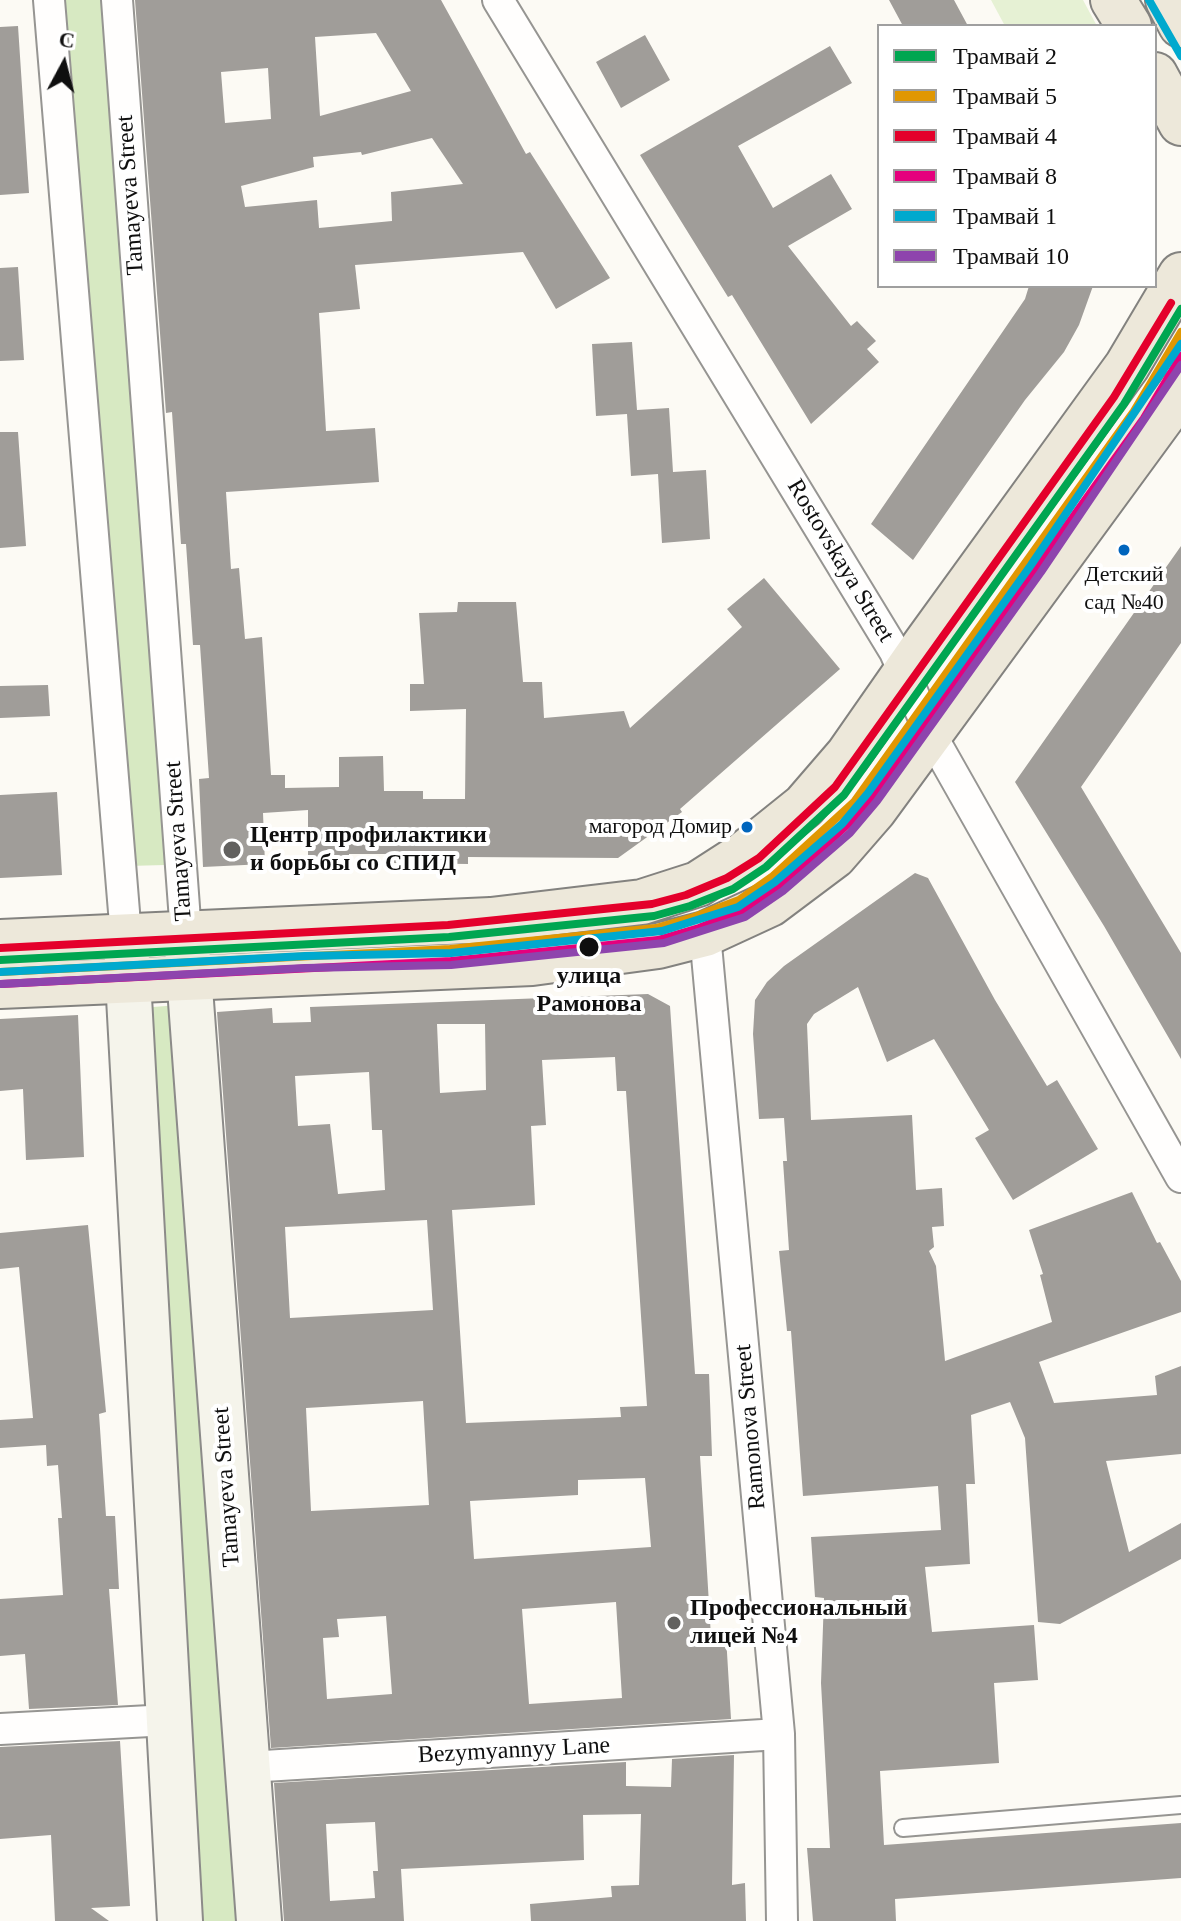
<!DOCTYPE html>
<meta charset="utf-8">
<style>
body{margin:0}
#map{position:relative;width:1181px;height:1921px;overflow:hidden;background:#fcfaf4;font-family:Georgia,serif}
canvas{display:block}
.legend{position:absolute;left:877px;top:24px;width:280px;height:264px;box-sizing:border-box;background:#fff;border:2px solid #9f9f9f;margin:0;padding:10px 14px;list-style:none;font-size:24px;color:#0f0f0f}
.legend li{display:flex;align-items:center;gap:16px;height:40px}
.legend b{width:40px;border:2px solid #9f9f9f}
.north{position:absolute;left:24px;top:24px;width:80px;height:80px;-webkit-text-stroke:6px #fff;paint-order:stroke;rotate:7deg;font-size:22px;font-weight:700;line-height:32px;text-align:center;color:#0f0f0f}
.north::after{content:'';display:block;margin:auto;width:28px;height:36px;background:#0f0f0f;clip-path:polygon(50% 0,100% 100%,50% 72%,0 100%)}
</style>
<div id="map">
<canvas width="1181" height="1921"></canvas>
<ul class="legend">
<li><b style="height:10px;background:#00a651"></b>Трамвай 2</li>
<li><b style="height:10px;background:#e09702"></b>Трамвай 5</li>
<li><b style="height:10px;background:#e4002b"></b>Трамвай 4</li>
<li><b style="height:10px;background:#e5007d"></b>Трамвай 8</li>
<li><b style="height:10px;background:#00a9ce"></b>Трамвай 1</li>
<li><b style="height:10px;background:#8e44ad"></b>Трамвай 10</li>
</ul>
<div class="north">С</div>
</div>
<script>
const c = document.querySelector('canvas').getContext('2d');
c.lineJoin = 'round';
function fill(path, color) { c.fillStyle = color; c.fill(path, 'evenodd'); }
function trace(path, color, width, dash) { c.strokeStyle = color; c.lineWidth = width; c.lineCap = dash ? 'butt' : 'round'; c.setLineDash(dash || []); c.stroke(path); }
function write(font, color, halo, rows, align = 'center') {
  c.font = font + ' Georgia,serif'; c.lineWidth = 8; c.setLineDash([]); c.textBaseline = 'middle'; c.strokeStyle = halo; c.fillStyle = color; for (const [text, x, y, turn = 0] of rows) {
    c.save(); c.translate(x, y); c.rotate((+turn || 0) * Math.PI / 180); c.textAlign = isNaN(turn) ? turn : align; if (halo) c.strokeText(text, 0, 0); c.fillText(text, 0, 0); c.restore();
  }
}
const green = new Path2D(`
 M991,0h92l14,26h-92z`);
const forest = new Path2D(`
 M64,0h38l63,865 -37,1z
 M179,1005l64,916h-41l-62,-913z`);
const building = new Path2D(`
 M135,0h306l85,154 4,-2 80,126 -54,31 -33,-57 -168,13 5,44 -41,4 7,118 49,-3 4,54 -153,10 5,77 8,-1 6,71 17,-2 9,138h14v13l54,-1v-30l44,-1 1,35h39v8h42l1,-90 -56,2v-27h14l-5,-71 38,-1 1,-10h58l7,80h19l2,36 80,-7 6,17 112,-101 -15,-18 37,-31 76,91 -160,140 2,3 -64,46 -150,-1v7l-74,-1v-9h-45v7l-41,1v-52l-45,3 2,51 -62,3 -4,-88 10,-1 -9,-133h-7l-7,-101h-5l-9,-132 -6,1zM376,33l35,58 -91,25 -5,-79zM268,68l3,51 -46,4 -4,-51zM432,138l31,46 -72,8 1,29 -73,7 -2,-28 -72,7 -4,-21 73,-19 -1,-10 48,-5 1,3z
 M889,0h65l14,26h-65z
 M18,26l11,167 -29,2v-168z
 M645,35l25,45 -49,28 -25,-46z
 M830,46l22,37 -114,63 35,62 58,-34 21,35 -64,37 63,80 6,-5 19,20 -9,8 12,13 -68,62 -79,-129 -4,2 -88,-142z
 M18,267l6,93 -24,1v-93z
 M1029,286h64l-14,39 -15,27 -39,48 -112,160 -42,-36 154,-225z
 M632,342l5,68 32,-2 4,64 33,-2 4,69 -48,4 -4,-69 -27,2 -4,-62 -31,2 -4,-72z
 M0,432h18l8,114 -26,2z
 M1181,546v97l-100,144 100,166v106l-77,-133 -89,-144z
 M48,685l2,31 -50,2v-32z
 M57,792l5,83 -62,3v-83z
 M915,873l13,5 67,122 52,86 10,-6 41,69 -85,51 -38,-62 14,-8 -55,-91 -47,23 -29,-75 -44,27 -7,10 4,96 101,-5 4,75 26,-2 2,38 -12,1 2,20 -5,4 7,15 9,95 107,-39 -12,-47 3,-1 -14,-44 103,-38 25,51 3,-1 21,39v31l-142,50 15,41 103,-8 -2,-19 26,-10v88l-75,7 23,91 52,-29v36l-121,65 -22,-2 -13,-184 -15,-36 -39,13 4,69h-9l4,80 -45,3 7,65 102,-7 4,55 -44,3 5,80 -119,8 4,74 297,-22v55l-286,21 1,22h-83l-6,-73h23l-9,-165 3,-85 -9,-1 -4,-60 130,-7 -3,-44 -135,10 -12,-165h-4l-8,-80 10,-1 -6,-89h4l-3,-43 -25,1 -6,-85 2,-34 12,-18 17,-16z
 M648,994l22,12 25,368h14l3,82h-12l11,181 15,-1 5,83 -460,29 -54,-736 55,-4 1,15 38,-1 -1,-15zM437,1024h48l1,66 -46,3zM615,1057l2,34h9l21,315 -27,1 1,10 -155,6 -14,-213 83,-5 -4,-79 15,-1 -4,-65zM369,1072l3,58h10l3,60 -47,4 -8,-70 -32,2 -3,-50zM427,1220l6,90 -143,8 -5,-91zM423,1401l6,104 -118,6 -5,-103zM645,1478l6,69 -177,12 -4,-58 108,-6v-15zM616,1602l6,96 -93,6 -7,-95zM386,1616l6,78 -65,5 -4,-61 16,-1 -2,-18z
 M78,1015l6,142 -58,3 -3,-71 -23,2v-72z
 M88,1225l18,187 -7,2 7,102h9l4,73h-10l9,116 -89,4 -4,-55 -25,2v-57l63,-4 -5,-77h4l-4,-53 -11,1 -1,-21 -46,3v-28l33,-2 -14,-151 -19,2v-36z
 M120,1741l10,165 -39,2 18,13h-54l-4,-86 -51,4v-92z
 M734,1755l-2,130 13,-2 1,38h-215l-1,-17 82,-7 -1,-11 28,-1 2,-71 -58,1 1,45 -183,9 3,52h-120l-10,-138 352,-21v24l45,1 1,-28zM375,1822l3,49h-5l2,27 -45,3 -4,-77z`);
const service = new Path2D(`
 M903,1828l278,-23`);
const minor = new Path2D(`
 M49,0l77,936
 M117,0l69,934
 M498,0l397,652 36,83 250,442
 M705,934l74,800 3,187
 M0,1729l169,-9
 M248,1767l531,-33`);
const secondary = new Path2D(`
 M186,934l73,987
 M126,943l54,978`);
const primary = new Path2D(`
 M1113,0l16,26
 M1168,0l13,25
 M1155,75l26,48
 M0,942l491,-22 151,-18 56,-18 45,-29 61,-49 44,-51 76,-109 203,-280 54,-91
 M0,986l532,-23 126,-17 47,-12 65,-30 64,-48 40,-46 307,-419`);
const tram1 = new Path2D(`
 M0,960l449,-23 205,-21 36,-10 43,-17 33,-22 78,-72 280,-391 57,-95`);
const tram2 = new Path2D(`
 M1,972l449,-23 206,-21 38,-11 45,-17 34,-24 81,-74 280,-391 47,-79`);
const tram3 = new Path2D(`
 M0,948l448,-23 204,-21 34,-9 41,-17 32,-20 76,-71 279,-390 57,-94`);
const tram4 = new Path2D(`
 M1,984l450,-23 207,-21 41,-12 45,-18 37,-24 81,-75 282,-393 37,-62`);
const tram5 = new Path2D(`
 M1149,0l32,56
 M0,972l305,-16 146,-3 211,-22 76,-24 37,-25 67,-58 26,-31 163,-228 150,-221`);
const tram6 = new Path2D(`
 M1,984l304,-16 146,-3 213,-22 81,-26 38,-26 67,-58 27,-32 164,-229 140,-207`);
const markers = [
 [1124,550,7,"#0065bd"],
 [747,827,7,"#0065bd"],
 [232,850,10,"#62615f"],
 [589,947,11,"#0f0f0f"],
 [674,1623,8,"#62615f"]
];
const busNames = [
 ["Детский",1124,575],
 ["сад №40",1124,603],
 ["магород Домир",732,827,"right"]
];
const streetNames = [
 ["Tamayeva Street",131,195,-94],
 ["Rostovskaya Street",840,561,59],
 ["Tamayeva Street",179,841,-94],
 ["Ramonova Street",751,1427,-95],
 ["Tamayeva Street",227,1487,-94],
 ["Bezymyannyy Lane",514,1751,-3]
];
const poiNames = [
 ["Центр профилактики",250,836],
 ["и борьбы со СПИД",250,864],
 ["Профессиональный",690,1609],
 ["лицей №4",690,1637]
];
const stopNames = [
 ["улица",589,977],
 ["Рамонова",589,1005]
];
fill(green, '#e6f1d4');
fill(forest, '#d7e9c2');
fill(building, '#a09d99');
trace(service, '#969592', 20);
trace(minor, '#969592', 34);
trace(secondary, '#8c8b89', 48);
trace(primary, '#83827f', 48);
trace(service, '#fffefd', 16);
trace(minor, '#fffefd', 30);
trace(secondary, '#f5f4eb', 44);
trace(primary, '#ede8da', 44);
trace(tram1, '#00a651', 8);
trace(tram2, '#e09702', 8);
trace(tram3, '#e4002b', 8);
trace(tram4, '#e5007d', 8);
trace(tram5, '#00a9ce', 8);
trace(tram6, '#8e44ad', 8);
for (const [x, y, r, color] of markers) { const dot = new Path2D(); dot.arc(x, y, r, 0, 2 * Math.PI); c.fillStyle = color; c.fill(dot); trace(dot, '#fff', 3); }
write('22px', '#0f0f0f', '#fff', busNames);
write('24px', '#0f0f0f', '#fff', streetNames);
write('bold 24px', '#0f0f0f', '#fff', poiNames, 'left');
write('bold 24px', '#0f0f0f', '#fff', stopNames);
</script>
